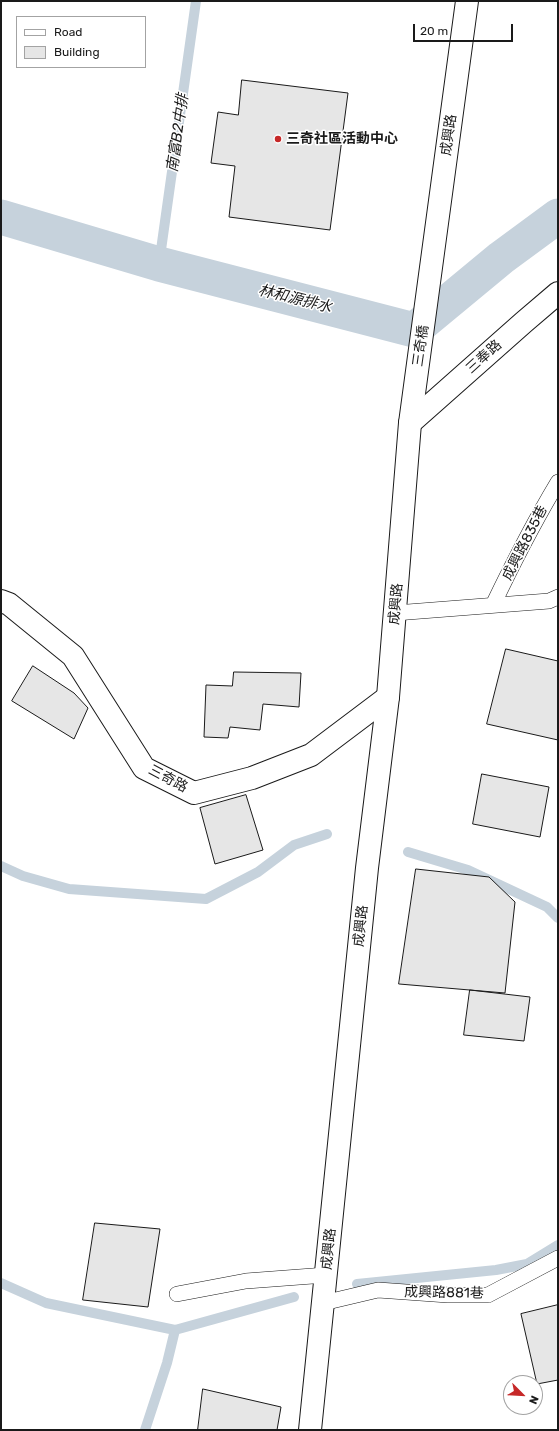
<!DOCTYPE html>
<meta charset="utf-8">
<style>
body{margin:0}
#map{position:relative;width:559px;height:1431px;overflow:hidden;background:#fff;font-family:Rubik,sans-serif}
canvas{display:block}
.frame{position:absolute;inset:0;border:2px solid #1a1a1a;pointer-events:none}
.legend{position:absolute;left:16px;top:16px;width:130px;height:52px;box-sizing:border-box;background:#fff;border:1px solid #a3a3a3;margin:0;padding:5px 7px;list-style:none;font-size:12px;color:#1a1a1a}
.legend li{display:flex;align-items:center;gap:8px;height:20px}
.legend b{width:20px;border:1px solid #a3a3a3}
.north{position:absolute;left:503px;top:1375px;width:40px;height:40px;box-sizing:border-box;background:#fff;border:1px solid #a3a3a3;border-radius:50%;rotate:114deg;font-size:11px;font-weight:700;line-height:16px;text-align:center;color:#1a1a1a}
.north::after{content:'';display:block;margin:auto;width:14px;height:18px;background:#c62828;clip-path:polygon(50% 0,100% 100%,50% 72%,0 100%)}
.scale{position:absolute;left:413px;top:24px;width:100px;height:18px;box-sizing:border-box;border:2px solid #1a1a1a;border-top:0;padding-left:5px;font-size:12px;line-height:14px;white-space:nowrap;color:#1a1a1a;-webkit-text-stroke:3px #fff;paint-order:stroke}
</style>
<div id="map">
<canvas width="559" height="1431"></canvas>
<div class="frame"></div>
<ul class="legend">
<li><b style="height:5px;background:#fff"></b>Road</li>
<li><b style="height:11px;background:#e6e6e6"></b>Building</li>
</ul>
<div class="north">N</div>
<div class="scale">20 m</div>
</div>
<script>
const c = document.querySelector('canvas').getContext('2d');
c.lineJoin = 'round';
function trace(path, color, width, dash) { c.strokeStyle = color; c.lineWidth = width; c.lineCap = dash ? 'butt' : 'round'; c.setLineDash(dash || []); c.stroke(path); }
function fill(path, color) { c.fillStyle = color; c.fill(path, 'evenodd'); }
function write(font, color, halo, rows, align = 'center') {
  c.font = font + ' Rubik,"Noto Sans TC",sans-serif'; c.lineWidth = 3; c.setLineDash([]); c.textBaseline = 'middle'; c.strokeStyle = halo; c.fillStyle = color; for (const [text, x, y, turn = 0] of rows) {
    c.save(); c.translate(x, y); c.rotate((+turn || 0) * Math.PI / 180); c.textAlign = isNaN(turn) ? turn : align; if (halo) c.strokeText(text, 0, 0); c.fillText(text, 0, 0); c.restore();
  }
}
const stream = new Path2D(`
 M159,264l37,-263
 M408,852l60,18 79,37 11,11
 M1,866l22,10 46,13 137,10 52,-27 36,-27 33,-11
 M1,1283l45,20 129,27 -8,33 -22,67
 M357,1284l139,-14 31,-6 31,-19
 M175,1330l119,-33`);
const canal = new Path2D(`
 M1,217l158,47 255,66 87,-72 57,-42`);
const building = new Path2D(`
 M242,80l106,13 -18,137 -101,-13 6,-51 -24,-3 7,-51 20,3z
 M506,649l52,12v79l-71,-16z
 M33,666l41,27 14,15 -14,31 -62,-38z
 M234,672l67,1 -2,34 -36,-3 -3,26 -30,-3 -2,11 -24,-1 2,-52 26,1z
 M482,774l67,13 -9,50 -67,-13z
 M246,795l17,55 -48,14 -15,-56z
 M416,869l73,8 26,25 -10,91 -106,-9z
 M470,990l60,7 -6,44 -60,-6z
 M95,1223l65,6 -12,78 -65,-7z
 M558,1305v75l-21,4 -16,-70z
 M203,1389l78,18 -4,23h-79z`);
const service = new Path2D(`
 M493,605c20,-42 41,-83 65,-123
 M395,613l154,-12 9,-4
 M177,1294l69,-13 80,-6
 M323,1303l55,-13 70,5h40l70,-37`);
const minor = new Path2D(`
 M410,423l114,-101 34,-29
 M1,601l8,3 64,52 71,112 50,25 58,-15 59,-23 77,-58`);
const tertiary = new Path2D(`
 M310,1430l57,-562 21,-171 22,-274 57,-422`);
const markers = [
 [278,139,4,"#c62828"]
];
const streetNames = [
 ["成興路",449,135,-82],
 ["三奇橋",421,346,-82],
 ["三奉路",484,357,-42],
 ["成興路835巷",525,543,-63],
 ["成興路",396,604,-85],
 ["三奇路",168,779,28],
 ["成興路",361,926,-84],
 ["成興路",329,1249,-84],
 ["成興路881巷",444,1293,1]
];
const poiNames = [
 ["三奇社區活動中心",286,139]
];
const waterNames = [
 ["南富B2中排",178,133,-82],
 ["林和源排水",295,299,14]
];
trace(stream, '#c6d2dc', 10);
trace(canal, '#c6d2dc', 35);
fill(building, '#e6e6e6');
trace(building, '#1a1a1a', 1);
trace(service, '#1a1a1a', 16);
trace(minor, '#1a1a1a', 24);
trace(tertiary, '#1a1a1a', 24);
trace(service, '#fff', 15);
trace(minor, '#fff', 22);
trace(tertiary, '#fff', 22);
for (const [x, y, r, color] of markers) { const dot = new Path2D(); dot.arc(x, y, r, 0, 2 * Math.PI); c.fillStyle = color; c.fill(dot); trace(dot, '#fff', 1.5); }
write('14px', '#1a1a1a', '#fff', streetNames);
write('bold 14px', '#1a1a1a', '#fff', poiNames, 'left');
write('italic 15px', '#1a1a1a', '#fff', waterNames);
</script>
